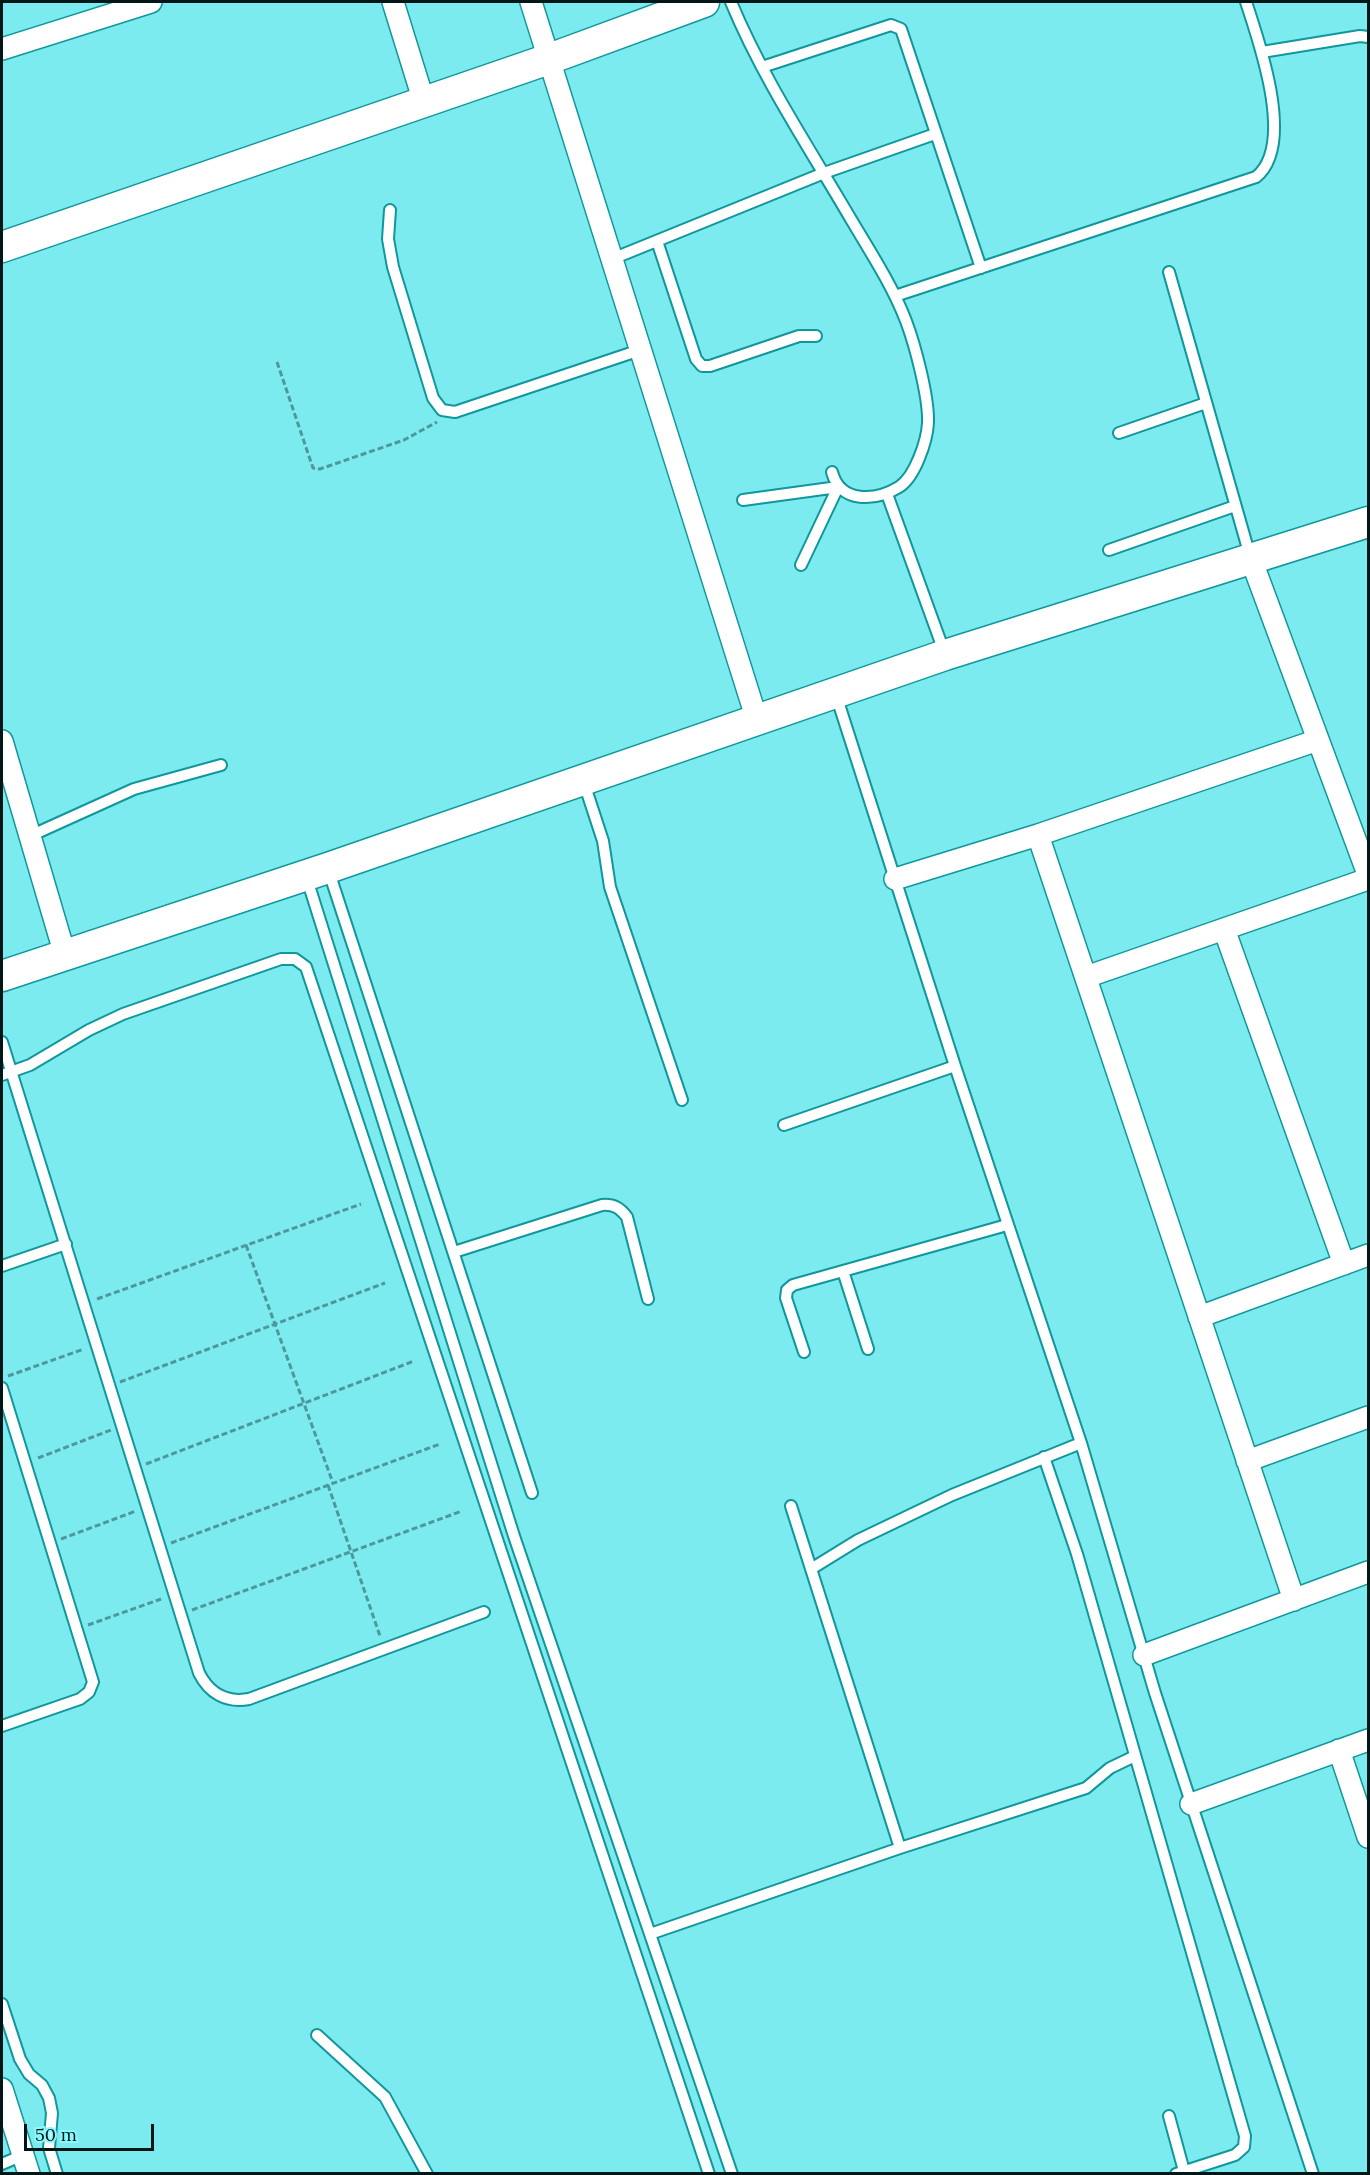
<!DOCTYPE html>
<style>
body{margin:0}
#map{position:relative;width:1370px;height:2175px;overflow:hidden;background:#7cebef;font-family:Lora,serif}
canvas{display:block}
.frame{position:absolute;inset:0;border:3px solid #001617;pointer-events:none}
.scale{position:absolute;left:24px;top:2124px;width:130px;height:27px;box-sizing:border-box;border:3px solid #001617;border-top:0;padding-left:8px;font-size:18px;line-height:21px;white-space:nowrap;color:#001617;-webkit-text-stroke:4px #8af9fd;paint-order:stroke}
</style>
<div id="map">
<canvas width="1370" height="2175"></canvas>
<div class="frame"></div>
<div class="scale">50 m</div>
</div>
<script>
const c = document.querySelector('canvas').getContext('2d');
c.lineJoin = 'round';
function trace(path, color, width, dash) { c.strokeStyle = color; c.lineWidth = width; c.lineCap = dash ? 'butt' : 'round'; c.setLineDash(dash || []); c.stroke(path); }
const path = new Path2D(`
 M277,362l36,106 7,1 84,-29 33,-18
 M246,1245l87,238
 M97,1299l264,-95
 M8,1376l76,-27
 M120,1382l265,-99
 M38,1458l73,-28
 M146,1464l268,-103
 M328,1485l52,151
 M61,1539l75,-28
 M171,1543l269,-99
 M192,1610l270,-99
 M88,1625l73,-26`);
const lane = new Path2D(`
 M731,2c32,77 79,147 121,219 19,32 40,64 54,100 9,24 23,76 22,102 -1,18 -13,54 -29,64 -23,14 -59,17 -67,-15
 M1262,52l98,-16 8,1
 M762,67l129,-42 10,4 80,239
 M390,210l-2,29 5,28 40,131 9,12 13,2 185,-62
 M657,241l39,118 6,7h8l89,-30h17
 M612,259l212,-86 111,-39
 M1169,272l81,284
 M895,296l361,-119c40,-32 3,-135 -10,-175
 M1119,433l87,-30
 M887,494l58,160
 M743,500l95,-13
 M1109,550l126,-44
 M801,565l37,-78
 M836,695l119,371 126,377 74,250 158,481
 M584,783l19,58 7,46 72,213
 M30,836l104,-47 87,-24
 M328,869l204,624
 M307,879l207,657 218,638
 M2,1042l197,631c10,20 27,30 50,26l235,-87
 M2,1075l28,-10 59,-35 34,-16 158,-55h14l11,8 403,1207
 M784,1125l171,-59
 M454,1252l148,-47c12,-1 18,3 25,12l21,82
 M2,1266l64,-22
 M843,1271l25,78
 M804,1352l-18,-54 1,-8 6,-5 214,-60
 M2,1388l91,294 -4,10 -9,7 -78,27
 M1044,1457l33,97 168,582 -1,11 -9,8 -59,19
 M791,1506l109,342
 M811,1569l47,-29 94,-45 129,-52
 M650,1934l250,-86 186,-60 24,-20 25,-12
 M2,2004l18,55 9,15 13,11 7,13 3,15 -3,35 8,26
 M317,2035l68,62 42,77
 M1169,2116l15,55
 M2,2164l21,-9`);
const street = new Path2D(`
 M393,2l31,100
 M531,2l226,718
 M2,49l149,-47
 M1251,559l117,315
 M2,741l63,214
 M1038,835l256,765
 M895,879l143,-44 280,-95
 M1224,929l120,335
 M1086,977l282,-98
 M1199,1317l169,-62
 M1247,1461l121,-44
 M1144,1655l224,-83
 M1339,1750l29,87
 M1191,1804l177,-64
 M2,2089l27,85`);
const secondary = new Path2D(`
 M2,247l547,-188 155,-57
 M2,976l326,-108 617,-213 423,-133`);
trace(lane, '#10979c', 14);
trace(street, '#10979c', 24);
trace(secondary, '#10979c', 33);
trace(path, '#4c989b', 3, [6, 3]);
trace(lane, '#fff', 10);
trace(street, '#fff', 21);
trace(secondary, '#fff', 30);
</script>
